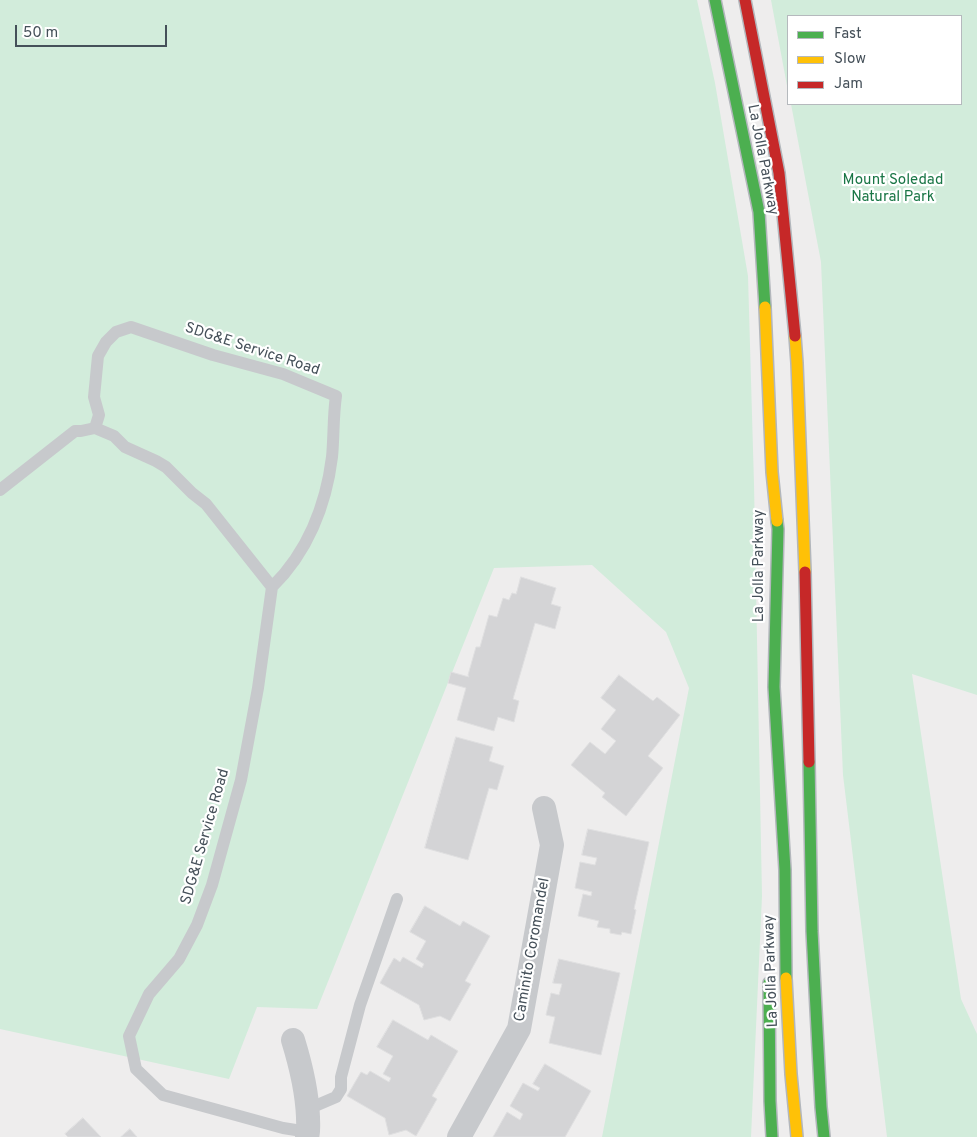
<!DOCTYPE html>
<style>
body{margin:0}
#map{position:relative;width:977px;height:1137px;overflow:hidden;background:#eeeded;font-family:Overpass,sans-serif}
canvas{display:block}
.legend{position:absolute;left:787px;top:15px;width:175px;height:90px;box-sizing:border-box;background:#fff;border:1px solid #b5b9bd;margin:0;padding:6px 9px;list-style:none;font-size:15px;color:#455059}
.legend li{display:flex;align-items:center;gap:10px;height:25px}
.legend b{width:25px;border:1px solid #b5b9bd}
.scale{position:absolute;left:15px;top:25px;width:152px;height:22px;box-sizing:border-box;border:2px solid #455059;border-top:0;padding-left:6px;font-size:15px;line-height:18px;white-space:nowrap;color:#455059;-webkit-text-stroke:4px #fff;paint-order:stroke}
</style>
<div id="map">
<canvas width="977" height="1137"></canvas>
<ul class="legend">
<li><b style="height:6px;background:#4caf50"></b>Fast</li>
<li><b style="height:6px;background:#ffc107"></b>Slow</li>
<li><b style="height:6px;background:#c62828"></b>Jam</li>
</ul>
<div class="scale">50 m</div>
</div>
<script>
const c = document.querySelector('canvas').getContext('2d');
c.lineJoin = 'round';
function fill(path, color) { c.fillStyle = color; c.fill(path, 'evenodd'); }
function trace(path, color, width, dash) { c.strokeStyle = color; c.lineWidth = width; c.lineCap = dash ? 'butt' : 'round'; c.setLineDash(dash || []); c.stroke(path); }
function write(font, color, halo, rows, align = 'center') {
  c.font = font + ' Overpass,sans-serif'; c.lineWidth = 4.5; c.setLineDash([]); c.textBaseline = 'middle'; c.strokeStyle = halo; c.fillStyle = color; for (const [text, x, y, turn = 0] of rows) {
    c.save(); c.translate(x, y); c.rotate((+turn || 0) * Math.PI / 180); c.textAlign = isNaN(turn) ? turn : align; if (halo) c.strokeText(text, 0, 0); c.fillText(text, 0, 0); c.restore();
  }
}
const green = new Path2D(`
 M0,0h697l18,83 33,193 6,208 8,412 -11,241h-149l87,-449 -23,-56 -74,-67 -98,3 -177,441 -60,-2 -28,72 -229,-50z
 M771,0h206v695l-65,-21 49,325 16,35v103h-90l-44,-362 -22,-513 -30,-158h170v-88h-173v75z`);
const building = new Path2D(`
 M521,577l35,11 -5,16 10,3 -6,22 -20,-6 -22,76 6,2 -5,21 -16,-5 -4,14 -37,-11 9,-32 -18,-5 3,-11 18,5 -1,-2 8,-28h4l9,-32 8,2 6,-19 6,2 3,-7 4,1z
 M619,675l34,26 4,-4 23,18 -32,41 15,12 -37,48 -24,-19 3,-4 -34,-28 19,-23 15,12 11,-13 -15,-12 15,-19 -15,-12z
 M456,737l37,10 -4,14 15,5 -7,24 -8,-2 -21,72 -43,-12z
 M588,829l61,13 -15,67 2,1 -5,24 -9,-2 -1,3 -11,-2v-4l-13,-2 2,-6 -21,-5 5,-22 8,2 1,-4 -17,-4 5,-26 15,3 2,-7 -15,-3z
 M425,906l35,20 3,-5 27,15 -25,45 6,3 -21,37 -10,-5 -16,4 -5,-15 -39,-22 14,-25 6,4 3,-5 19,11 2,-4 -8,-5 10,-18 -16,-9z
 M559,959l61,14 -19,82 -52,-12 6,-26 -9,-2 5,-22 8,2 3,-11 -9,-1z
 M393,1020l35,20 3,-5 27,16 -26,45 5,3 -21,37 -10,-6 -17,5 -4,-17 -38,-22 14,-24 6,3 3,-4 19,11 2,-4 -8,-4 10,-18 -16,-9z
 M545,1064l46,27 -26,46h-72l14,-25 13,8 3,-6 -13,-8 13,-23 15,8 2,-3 -7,-4z
 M83,1118l18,19h-33l-3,-3z
 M130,1129l7,8h-16z`);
const lane = new Path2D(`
 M95,428l19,8 11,11 31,14 10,6 26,26 14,11 66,83 -14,101 -17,92 -29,105 -15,40 -18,34 -30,35 -20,42 7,33 27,26 120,33 25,4
 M0,490l75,-59h6l14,-3 4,-13 -5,-18 4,-41 8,-14 10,-10 15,-5 82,28 70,19 53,22c-3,20 -2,41 -4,61 -6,49 -25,96 -60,130
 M308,1109l28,-12 5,-8v-12l19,-72 37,-106`);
const street = new Path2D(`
 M293,1040c8,26 14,51 15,77 0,7 1,14 -1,20
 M459,1137l60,-108 33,-184 -8,-37`);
const fast = new Path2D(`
 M715,0l44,212 6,95
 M777,521l1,8 -4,158 11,183 1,108
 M809,762l3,169 9,176 3,30
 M769,983l1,118 2,36`);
const slow = new Path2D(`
 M765,307l7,165 5,49
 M795,336l2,27 8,209
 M786,978l5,96 6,63`);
const jam = new Path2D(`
 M745,0l34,173 16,163
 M805,572l4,190`);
const streetNames = [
 ["La Jolla Parkway",762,160,79],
 ["SDG&E Service Road",252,350,18],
 ["La Jolla Parkway",760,566,-90],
 ["SDG&E Service Road",206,837,-74],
 ["Caminito Coromandel",533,950,-80],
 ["La Jolla Parkway",772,971,-92]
];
const parkNames = [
 ["Mount Soledad",893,181],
 ["Natural Park",893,198]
];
fill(green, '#d2ecdb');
fill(building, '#d4d4d6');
trace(building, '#dfdfe0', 1);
trace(fast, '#b3b7bc', 14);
trace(slow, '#b3b7bc', 14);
trace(jam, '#b3b7bc', 14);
trace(lane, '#c7c9cc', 12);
trace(street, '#c7c9cc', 24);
trace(fast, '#4caf50', 11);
trace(slow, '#ffc107', 11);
trace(jam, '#c62828', 11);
write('15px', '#455059', '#fff', streetNames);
write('15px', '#1a7646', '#fff', parkNames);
</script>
